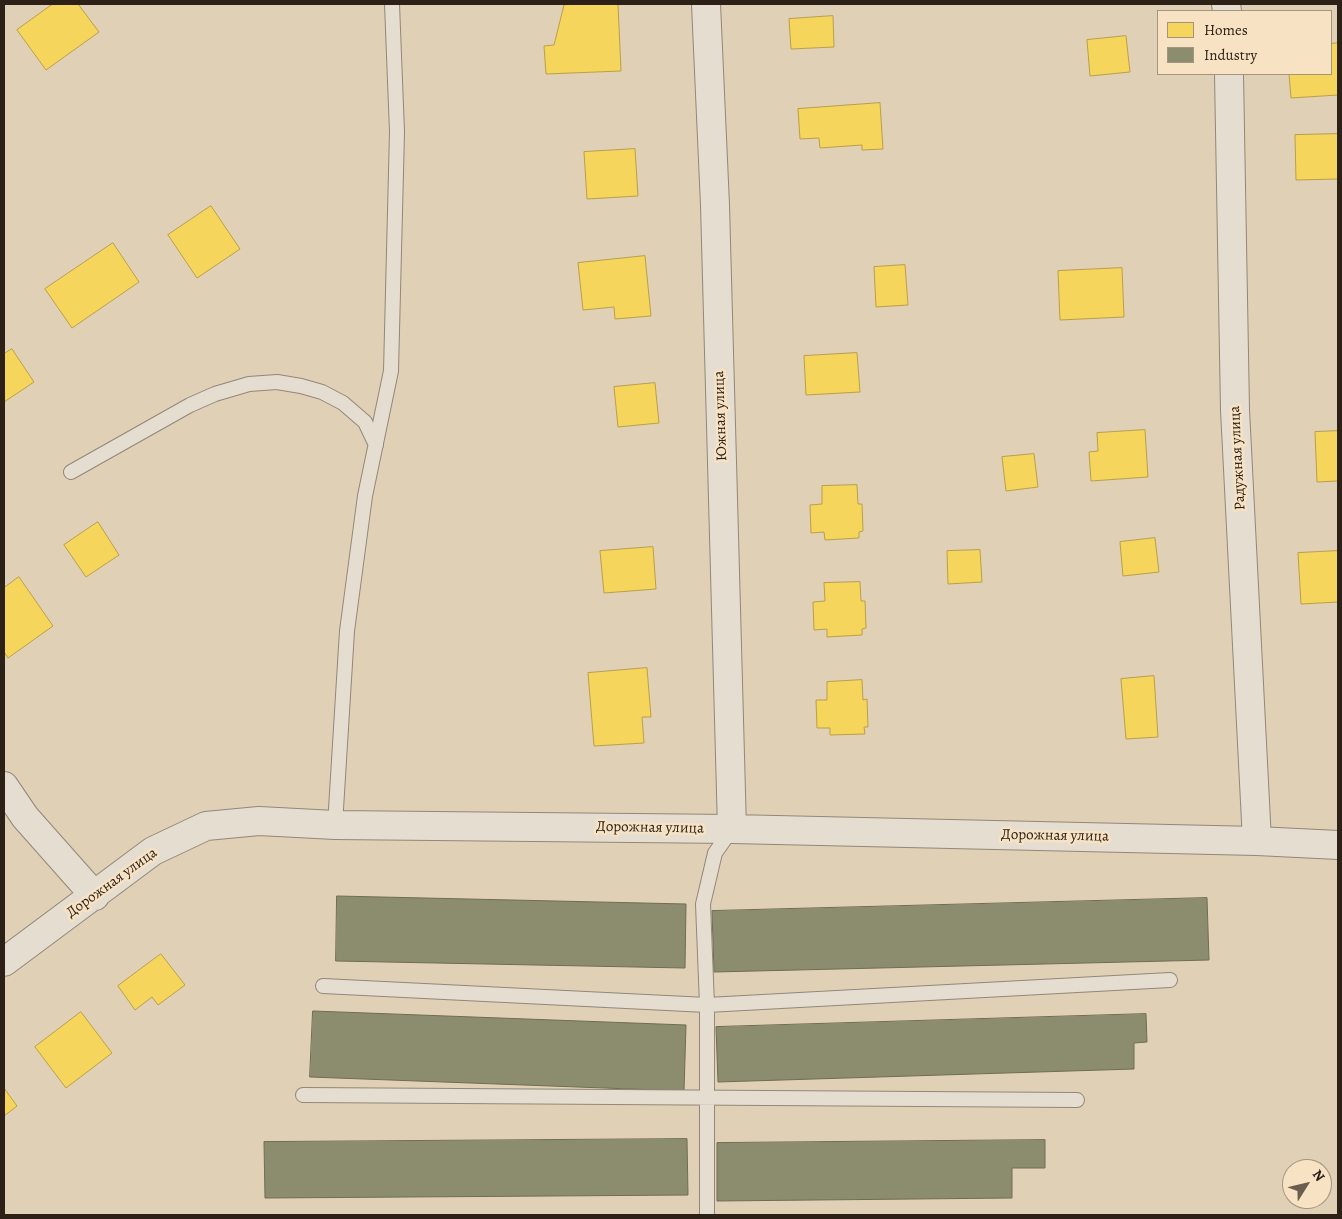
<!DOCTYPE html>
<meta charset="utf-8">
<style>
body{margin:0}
#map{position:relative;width:1342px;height:1219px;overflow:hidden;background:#e0d0b6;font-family:Alegreya,serif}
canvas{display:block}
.frame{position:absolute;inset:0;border:5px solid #2d2017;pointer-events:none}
.legend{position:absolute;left:1157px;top:10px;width:175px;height:65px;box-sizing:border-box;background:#f7e2c4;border:1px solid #a6947f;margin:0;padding:6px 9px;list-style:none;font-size:15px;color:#2d2017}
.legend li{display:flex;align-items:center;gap:10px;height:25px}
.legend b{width:25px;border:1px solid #a6947f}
.north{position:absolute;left:1282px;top:1159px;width:50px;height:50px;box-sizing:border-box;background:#f7e2c4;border:1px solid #a6947f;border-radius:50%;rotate:54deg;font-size:14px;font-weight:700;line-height:20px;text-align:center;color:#2d2017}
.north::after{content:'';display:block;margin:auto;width:18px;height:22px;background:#6c5e4f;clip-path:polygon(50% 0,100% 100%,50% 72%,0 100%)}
</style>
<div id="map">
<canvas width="1342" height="1219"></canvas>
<div class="frame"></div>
<ul class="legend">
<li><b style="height:14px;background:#f6d55c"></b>Homes</li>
<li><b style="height:14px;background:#8c8c6e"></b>Industry</li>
</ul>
<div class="north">N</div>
</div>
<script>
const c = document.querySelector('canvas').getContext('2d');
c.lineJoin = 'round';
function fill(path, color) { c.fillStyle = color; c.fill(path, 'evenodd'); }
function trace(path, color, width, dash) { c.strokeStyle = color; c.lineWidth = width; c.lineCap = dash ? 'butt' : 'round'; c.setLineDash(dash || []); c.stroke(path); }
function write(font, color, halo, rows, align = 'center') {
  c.font = font + ' Alegreya,serif'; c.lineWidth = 5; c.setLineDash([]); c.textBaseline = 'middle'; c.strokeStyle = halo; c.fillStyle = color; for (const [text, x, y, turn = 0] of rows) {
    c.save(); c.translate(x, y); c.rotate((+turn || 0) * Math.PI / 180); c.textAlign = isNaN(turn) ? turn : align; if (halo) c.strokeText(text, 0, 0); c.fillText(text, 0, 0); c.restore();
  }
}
const homes = new Path2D(`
 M53,4h25l21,28 -53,38 -29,-40z
 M618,4l3,67 -75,3 -2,-28 10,-1 10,-40z
 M833,16l1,31 -43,2 -2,-30z
 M1126,36l4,36 -40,4 -3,-36z
 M1338,43v52l-47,3 -2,-24h42v-30z
 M880,103l3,46 -21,1v-5l-42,3 -1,-10 -19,1 -2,-30z
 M1338,134v45l-42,1 -1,-45z
 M635,149l3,47 -51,3 -3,-47z
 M211,206l29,43 -43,29 -29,-43z
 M113,243l26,39 -67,46 -27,-39z
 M645,256l6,60 -36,3 -1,-12 -31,3 -5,-47z
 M905,265l3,40 -32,2 -2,-40z
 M1122,268l2,49 -64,3 -2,-49z
 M12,349l22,33 -30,20v-48z
 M857,353l3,39 -54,3 -2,-39z
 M655,383l4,40 -41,4 -4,-40z
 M1145,430l3,47 -57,4 -2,-29 9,-1 -1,-18z
 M1338,431v50l-21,1 -2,-50z
 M1034,454l4,33 -32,4 -4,-34z
 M857,485l1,19h4l1,27 -4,1v6l-34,2 -1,-8 -13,1 -1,-28 12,-1v-18z
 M98,522l21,33 -33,22 -22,-32z
 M1155,538l4,34 -36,4 -3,-34z
 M653,547l3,42 -52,4 -4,-42z
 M980,550l2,32 -34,2 -1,-33z
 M1338,551v51l-37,2 -3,-51z
 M19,577l34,49 -45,32 -4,-6v-64z
 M860,582l1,19h4l1,27 -4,1v6l-35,2v-8l-13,1 -1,-28 12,-1 -1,-18z
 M647,668l4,49h-9l2,26 -50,3 -6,-73z
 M1154,676l4,61 -32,2 -5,-60z
 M862,680l1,20 4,-1 1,28h-4l1,7 -35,1v-7h-13l-1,-28h11v-18z
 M161,954l24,31 -27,20 -6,-8 -17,13 -17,-24z
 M81,1012l31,41 -46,35 -31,-41z
 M4,1088l13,18 -13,10z`);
const industry = new Path2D(`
 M337,896l349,8 -1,64 -349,-7z
 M1207,898l2,62 -495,12 -2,-61z
 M313,1011l373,14 -2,66 -374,-14z
 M1146,1014l1,28 -13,1v26l-416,13 -2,-55z
 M687,1139l1,56 -423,3 -1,-56z
 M1045,1140v28h-33v30l-295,3v-58z`);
const service = new Path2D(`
 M71,472l119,-67 25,-11 34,-10 28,-2 24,4 21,6 21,11 22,19 11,23
 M335,825l12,-194 18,-135 26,-125 6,-239 -5,-128
 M323,986l384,19 463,-25
 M303,1095l774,5
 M707,1215v-210l-4,-101 12,-51 17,-24`);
const minor = new Path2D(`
 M706,4l9,201 17,624
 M1226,4l1,7
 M1229,74l6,336 22,431
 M4,786l21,31 70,79
 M4,962l149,-111 53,-25 53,-5 76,4 397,4 525,12 81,4`);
const streetNames = [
 ["Южная улица",721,416,-92],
 ["Радужная улица",1238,458,-93],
 ["Дорожная улица",650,828,1],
 ["Дорожная улица",1055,836,1],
 ["Дорожная улица",112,883,-36]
];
fill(homes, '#f6d55c');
trace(homes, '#ba9f47', 1);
fill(industry, '#8c8c6e');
trace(industry, '#706c54', 1);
trace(service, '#928778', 16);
trace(minor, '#928778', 30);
trace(service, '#e5ddd0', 14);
trace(minor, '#e5ddd0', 28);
write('15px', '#2d2017', '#f7e2c4', streetNames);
</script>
